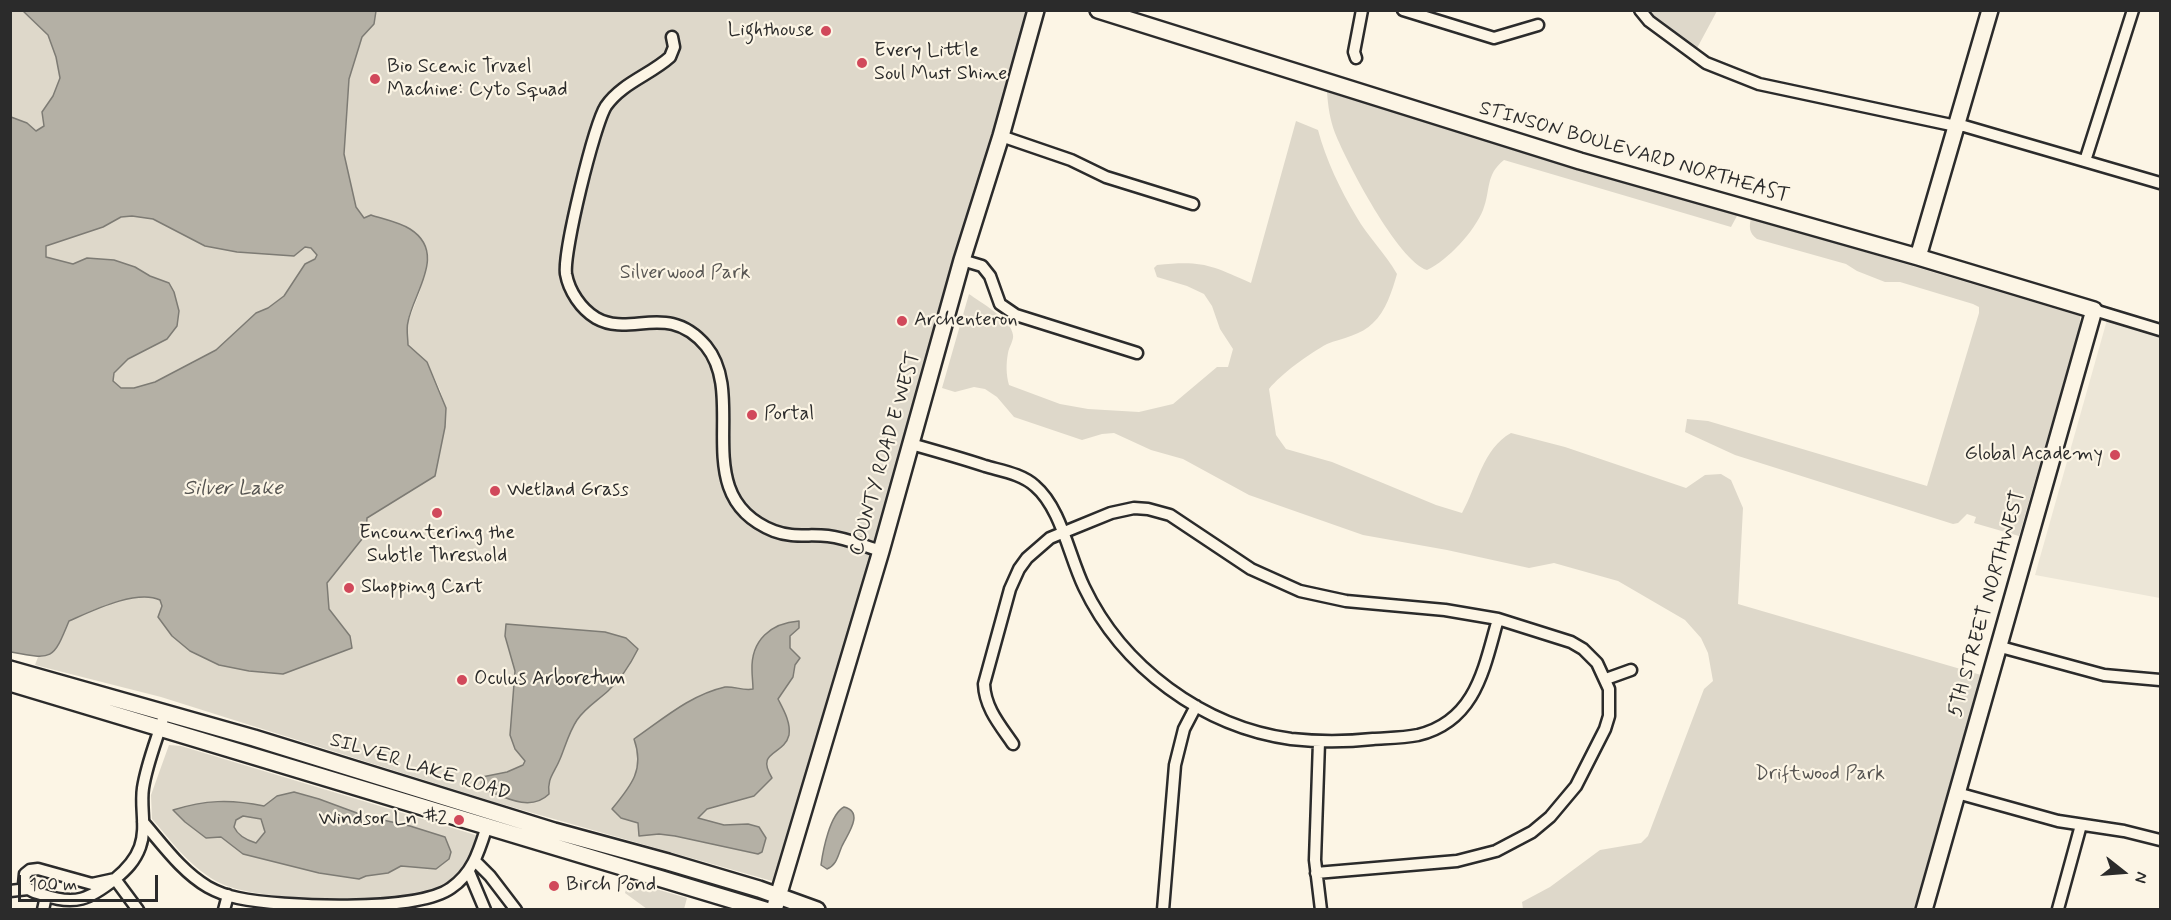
<!DOCTYPE html>
<style>
body{margin:0}
#map{position:relative;width:2171px;height:920px;overflow:hidden;background:#fcf5e5;font-family:Mynerve,sans-serif}
canvas{display:block}
.frame{position:absolute;inset:0;border:12px solid #2b2b2b;pointer-events:none}
.north{position:absolute;left:2093px;top:842px;width:60px;height:60px;-webkit-text-stroke:4px #fcf5e5;paint-order:stroke;rotate:107deg;font-size:16px;font-weight:700;line-height:24px;text-align:center;color:#2b2b2b}
.north::after{content:'';display:block;margin:auto;width:21px;height:27px;background:#2b2b2b;clip-path:polygon(50% 0,100% 100%,50% 72%,0 100%)}
.scale{position:absolute;left:18px;top:875px;width:140px;height:27px;box-sizing:border-box;border:3px solid #2b2b2b;border-top:0;padding-left:8px;font-size:18px;line-height:21px;white-space:nowrap;color:#2b2b2b;-webkit-text-stroke:4px #fcf5e5;paint-order:stroke}
</style>
<div id="map">
<canvas width="2171" height="920"></canvas>
<div class="frame"></div>
<div class="north">N</div>
<div class="scale">100 m</div>
</div>
<script>
const c = document.querySelector('canvas').getContext('2d');
c.lineJoin = 'round';
function fill(path, color) { c.fillStyle = color; c.fill(path, 'evenodd'); }
function trace(path, color, width, dash) { c.strokeStyle = color; c.lineWidth = width; c.lineCap = dash ? 'butt' : 'round'; c.setLineDash(dash || []); c.stroke(path); }
function write(font, color, halo, rows, align = 'center') {
  c.font = font + ' Mynerve,sans-serif'; c.lineWidth = 4.5; c.setLineDash([]); c.textBaseline = 'middle'; c.strokeStyle = halo; c.fillStyle = color; for (const [text, x, y, turn = 0] of rows) {
    c.save(); c.translate(x, y); c.rotate((+turn || 0) * Math.PI / 180); c.textAlign = isNaN(turn) ? turn : align; if (halo) c.strokeText(text, 0, 0); c.fillText(text, 0, 0); c.restore();
  }
}
const built = new Path2D(`
 M2107,320l53,15v263l-125,-23z`);
const green = new Path2D(`
 M10,11h13l25,24 8,22 4,21 -7,18 -11,16 2,14 -8,5 -9,-8 -16,-6z
 M376,11h651c-78,289 -167,576 -251,864l-4,6 -278,-79 -333,-105 -126,-32 3,-8c19,-2 25,-20 31,-36 23,-10 67,-32 91,-21l2,6 188,30 -21,-27 -2,-26 39,-49 1,-16 68,-42 10,-49 1,-19 -6,-18 -13,-28 -19,-16v-24l12,-31 7,-28 -1,-15 -61,-30 -9,-11 -12,-52 5,-76 13,-42 12,-13z
 M1648,11h69l-21,39 -42,-32z
 M1327,92l411,122 -7,13 -227,-67c-19,15 -13,30 -21,50 -9,22 -35,50 -56,60 -29,-9 -80,-107 -92,-137 -5,-13 -7,-27 -8,-41z
 M1296,121l22,9c8,30 22,59 38,86 12,21 29,37 41,58 -5,17 -11,37 -24,49 -11,12 -31,15 -46,21 -17,9 -46,30 -58,45l7,46 10,14 46,13 104,43 26,8c15,-27 21,-65 49,-80l54,14 121,41 19,-13 16,-1 10,6 12,28 -5,96 243,71 -67,234h-391l-1,-7 28,-15 50,-37 41,-7 7,-7 56,-147 9,-8 -5,-28 -7,-15 -16,-18 -67,-39 -64,-18 -25,5 -82,-18 -84,-15 -114,-40 -66,-36 -32,-9 -37,-17 -12,1 -20,6 -68,-23 -17,-20 -12,-8 -11,-2 -19,5 -13,-4 27,-94c11,8 43,26 44,41 1,5 -4,12 -5,18 -2,11 -2,21 1,32l51,19 28,5 51,3 34,-8 44,-37h11l5,-18 -13,-20 -8,-23 -8,-12 -17,-8 -30,-9 -3,-9 3,-3c45,-5 54,0 94,18z
 M132,216l21,3 20,9 138,20 6,7 -2,4 -10,5 -21,32 -16,12 -12,5 -40,37 -61,32 -21,6h-13l-8,-7 1,-7 14,-15 39,-20 1,-56 -18,-7 -15,-9 -48,-9 -14,6 -27,-7v-11l57,-19 18,-10z
 M1751,218l329,98v9l-61,211 -45,-13 2,-6 -9,-3 -9,9 -5,1 -218,-69 -50,-23 2,-13 21,2 219,65 52,-173v-6l-6,-3 -73,-22h-15l-28,-11 -11,-7 -89,-25c-8,-6 -8,-12 -6,-21z
 M169,745l12,1 298,90c-8,20 -14,37 -33,48 -37,22 -185,18 -224,0 -30,-14 -49,-41 -70,-65l-1,-24z
 M629,879l13,6 45,13 -3,11h-37l-22,-16z`);
const water = new Path2D(`
 M23,11h353l-2,13 -12,13 -13,42 -5,75 12,53 8,11 7,-3c12,4 28,7 39,14 38,24 3,64 -2,93 -2,7 0,16 0,23l19,17 19,46 -1,19 -10,49 -68,42 -1,16 -39,49 2,26 21,27 2,12 -69,26 -34,-3 -30,-6 -29,-14 -18,-15 -14,-19 4,-11 -2,-6c-24,-11 -68,11 -91,21 -16,39 -16,39 -58,31v-535l16,6 9,8 8,-5 -2,-14 11,-16 7,-18 -4,-21 -8,-22zM132,216l21,3 52,27 32,6 57,4 11,-9 6,1 6,7 -2,4 -10,5 -21,32 -16,12 -12,5 -40,37 -61,32 -21,6h-13l-8,-7 1,-8 14,-14 39,-20 10,-13 2,-15 -5,-19 -5,-9 -19,-7 -15,-9 -21,-7 -27,-2 -14,6 -27,-7v-11l57,-19 18,-10z
 M799,621v7l-9,8v12l10,10 -5,7 -2,12 -15,22c5,10 13,23 11,36 -5,21 -34,15 -17,43l-18,18 -47,13 -9,9 26,7 24,-1 11,3 7,11 -4,14 -4,2 -83,-18 -16,-2 -20,2 -1,-13 -17,-5 -9,-9c19,-23 33,-39 22,-70 29,-20 56,-44 91,-52 9,-1 18,4 28,2 0,-6 -1,-12 -1,-19 -1,-30 19,-47 47,-49z
 M506,624l99,8 21,6 12,11c-8,16 -17,30 -30,42 -11,10 -23,17 -31,29 -8,12 -12,27 -17,39 -6,15 -13,19 -11,35 -19,19 -47,2 -68,-6l1,-11 25,-5 16,-7 2,-4 -10,-12 -5,-14 5,-64 -10,-35z
 M294,792l25,7 46,17 45,10 35,11 6,15 -2,7 -13,10 -35,-3 -13,7 -22,3 -7,3 -40,-6 -76,-19 -22,-17 -15,1 -21,-16 -12,-12c32,-10 57,-11 91,-4l13,-10zM243,816l18,3 4,13 -9,11c-10,-3 -18,-7 -22,-16l2,-7z
 M844,807c21,5 3,28 -2,39 -4,9 -5,19 -15,23l-6,-4c2,-15 9,-51 23,-58z`);
const street = new Path2D(`
 M1403,10l91,28 44,-13
 M1640,10l9,11 57,42 53,21 197,42h8l196,57
 M672,37l2,10 -4,10c-20,18 -48,26 -64,49 -12,19 -43,146 -40,168 3,17 15,35 30,44 35,20 72,-17 110,28 43,52 -20,150 68,185 18,7 36,3 54,5 18,2 36,10 53,15
 M1356,58l-2,-6 8,-42
 M1001,136l70,24 35,17 87,27
 M2085,161l48,-151
 M962,260l20,6 8,10 10,28 16,11 121,38
 M2094,310l66,20
 M911,444c25,7 50,14 74,22 17,5 37,8 50,20 26,22 34,70 49,101 38,80 119,140 207,152 28,3 54,3 82,0 15,-1 30,-1 45,-4 58,-14 66,-67 80,-116
 M1997,646l107,29 56,5
 M1606,679l25,-9
 M1319,742l-4,118 6,50
 M1013,744c-13,-19 -28,-36 -29,-60l26,-95 9,-20 8,-11 23,-20 12,-5 49,-20 23,-5 14,1 22,6 81,54 49,22 46,10 99,9 53,9 73,23 12,7 14,14 12,26v27l-4,13 -29,57 -26,31 -18,15 -36,19 -39,10 -141,12
 M1957,793l101,28 66,10 36,9
 M143,822c20,23 39,50 65,65 9,5 20,9 30,11 43,9 178,15 213,-10 22,-15 28,-37 36,-62
 M475,861l15,15 26,34
 M469,872l16,38
 M115,879l-23,5 -54,-15 -8,1 -5,4 -1,11c5,6 12,8 20,10 31,11 46,4 71,-16 11,-9 20,-18 25,-32 7,-19 0,-40 3,-59 4,-26 15,-51 22,-76
 M115,879l23,31
 M10,891l18,-2
 M2058,909l23,-84
 M43,910l3,-14
 M224,910l4,-15
 M1163,910l12,-145 9,-36 12,-23`);
const secondary = new Path2D(`
 M1098,10l482,151 338,96 176,53 -170,600
 M1918,257l72,-247
 M10,669l244,69 300,93 114,31 91,27 58,21
 M10,683l755,227
 M774,910l107,-359 81,-291 39,-124 35,-126`);
const markers = [
 [826,31,6,"#d1495b"],
 [862,63,6,"#d1495b"],
 [375,79,6,"#d1495b"],
 [902,321,6,"#d1495b"],
 [752,415,6,"#d1495b"],
 [2115,455,6,"#d1495b"],
 [495,491,6,"#d1495b"],
 [437,513,6,"#d1495b"],
 [349,588,6,"#d1495b"],
 [462,680,6,"#d1495b"],
 [459,820,6,"#d1495b"],
 [554,886,6,"#d1495b"]
];
const poiNames = [
 ["Lighthouse",814,31,"right"],
 ["Every Little",874,52],
 ["Soul Must Shine",874,75],
 ["Bio Scenic Trvael",387,68],
 ["Machine: Cyto Squad",387,91],
 ["Archenteron",914,321],
 ["Portal",764,415],
 ["Global Academy",2103,455,"right"],
 ["Wetland Grass",507,491],
 ["Encountering the",437,534,"center"],
 ["Subtle Threshold",437,557,"center"],
 ["Shopping Cart",361,588],
 ["Oculus Arboretum",474,680],
 ["Windsor Ln #2",447,820,"right"],
 ["Birch Pond",566,886]
];
const streetNames = [
 ["STINSON BOULEVARD NORTHEAST",1634,153,16],
 ["COUNTY ROAD E WEST",886,454,-74],
 ["5TH STREET NORTHWEST",1988,604,-74],
 ["SILVER LAKE ROAD",420,768,17]
];
const parkNames = [
 ["Silverwood Park",685,274],
 ["Driftwood Park",1820,775]
];
const waterNames = [
 ["Silver Lake",233,490]
];
fill(built, '#ece6d7');
fill(green, '#ded8ca');
fill(water, '#b4b0a5');
trace(water, '#7d7b74', 1.5);
trace(street, '#2b2b2b', 15);
trace(secondary, '#2b2b2b', 20);
trace(street, '#fcf5e5', 10);
trace(secondary, '#fcf5e5', 15);
for (const [x, y, r, color] of markers) { const dot = new Path2D(); dot.arc(x, y, r, 0, 2 * Math.PI); c.fillStyle = color; c.fill(dot); trace(dot, '#fcf5e5', 2); }
write('20px', '#2b2b2b', '#fcf5e5', poiNames, 'left');
write('20px', '#2b2b2b', '#fcf5e5', streetNames);
write('20px', '#585653', '#fcf5e5', parkNames);
write('italic 21px', '#545350', '#fcf5e5', waterNames);
</script>
